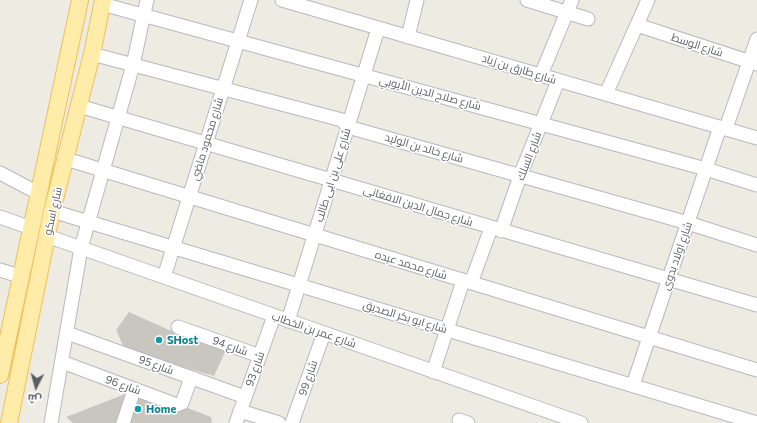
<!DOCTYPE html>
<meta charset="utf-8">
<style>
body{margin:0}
#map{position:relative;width:757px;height:423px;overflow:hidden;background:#eeebe3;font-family:Commissioner,Cairo,sans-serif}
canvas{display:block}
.north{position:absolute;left:16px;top:367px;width:40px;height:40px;-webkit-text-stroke:3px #fff;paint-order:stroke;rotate:186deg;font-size:11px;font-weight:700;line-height:16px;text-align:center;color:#5b5f64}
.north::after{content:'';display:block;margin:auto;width:14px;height:18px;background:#5b5f64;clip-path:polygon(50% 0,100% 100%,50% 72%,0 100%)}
</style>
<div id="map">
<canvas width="757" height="423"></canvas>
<div class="north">ش</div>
</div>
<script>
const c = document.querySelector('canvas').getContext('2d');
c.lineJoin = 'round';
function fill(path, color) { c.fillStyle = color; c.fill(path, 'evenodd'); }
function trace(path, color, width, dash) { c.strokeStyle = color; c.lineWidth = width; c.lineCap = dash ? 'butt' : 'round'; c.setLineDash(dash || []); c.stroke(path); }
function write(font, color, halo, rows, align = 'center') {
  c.font = font + ' Commissioner,Cairo,sans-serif'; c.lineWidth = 3; c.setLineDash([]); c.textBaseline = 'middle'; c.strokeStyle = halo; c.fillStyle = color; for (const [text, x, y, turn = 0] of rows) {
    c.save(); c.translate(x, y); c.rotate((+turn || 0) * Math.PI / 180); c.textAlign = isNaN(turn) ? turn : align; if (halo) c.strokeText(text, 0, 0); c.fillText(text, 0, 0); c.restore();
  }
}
const building = new Path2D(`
 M129,312l40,18 57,20 -12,26 -89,-26 -9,-20z
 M138,389l73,28 1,6h-139l-7,-6z`);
const minor = new Path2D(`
 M282,0l475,138
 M527,0l61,19
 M102,4l604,165 51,16
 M637,25l120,39
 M408,37l9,-37
 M92,54l250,66 6,7 340,96 69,22
 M541,75l31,-75
 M606,94l42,-94
 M79,106l678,199
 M726,128l31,-89
 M66,159l691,211
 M0,173l38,20
 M52,211l705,212
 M0,217l31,11
 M501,231l19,-55 38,-95
 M47,236l534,187
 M0,270l22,7
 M164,277l87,-277
 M471,283l20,-55
 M288,321l90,-292
 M178,327l82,29
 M67,333l178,64
 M62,362l115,43 5,-2 9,-25
 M433,372l30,-91
 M633,385l87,-258
 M240,411l39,12
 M459,420l9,3
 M51,423l30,-175 52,-183 14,-65
 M123,423l11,-33
 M236,423l38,-107
 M292,423l32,-90`);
const major = new Path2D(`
 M0,375l80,-375
 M9,423l43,-212 40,-157 11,-54`);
const markers = [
 [159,340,4,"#0f9aa8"],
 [138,409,4,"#0f9aa8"]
];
const streetNames = [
 ["شارع الوسط",697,45,18],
 ["شارع طارق بن زياد",519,69,17],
 ["شارع صلاح الدين الأيوبي",430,93,15],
 ["شارع محمود ماضي",207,139,-73],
 ["شارع خالد بن الوليد",424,148,16],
 ["شارع السلك",529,156,-69],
 ["شارع على بن ابى طالب",333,175,-73],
 ["شارع جمال الدين الافغانى",418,206,17],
 ["شارع اسكو",53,211,-77],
 ["شارع اولاد بدوى",677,256,-71],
 ["شارع محمد عبده",411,265,17],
 ["شارع ابو بكر الصديق",405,317,17],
 ["شارع عمر بن الخطاب",314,330,19],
 ["شارع 94",230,346,20],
 ["شارع 95",156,365,20],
 ["شارع 93",255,369,-70],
 ["شارع 99",308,378,-71],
 ["شارع 96",123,385,20]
];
const cultureNames = [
 ["SHost",167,340],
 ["Home",146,409]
];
fill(building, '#c9c6c0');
trace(minor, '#b6b9bd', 15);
trace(major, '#f0bf5a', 18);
trace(minor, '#fff', 13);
trace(major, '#feeca8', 16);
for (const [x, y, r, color] of markers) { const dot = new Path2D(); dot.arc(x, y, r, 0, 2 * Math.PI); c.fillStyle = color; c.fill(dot); trace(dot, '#fff', 1.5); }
write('11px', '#5b5f64', '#fff', streetNames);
write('bold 11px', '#0d838f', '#fff', cultureNames, 'left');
</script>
